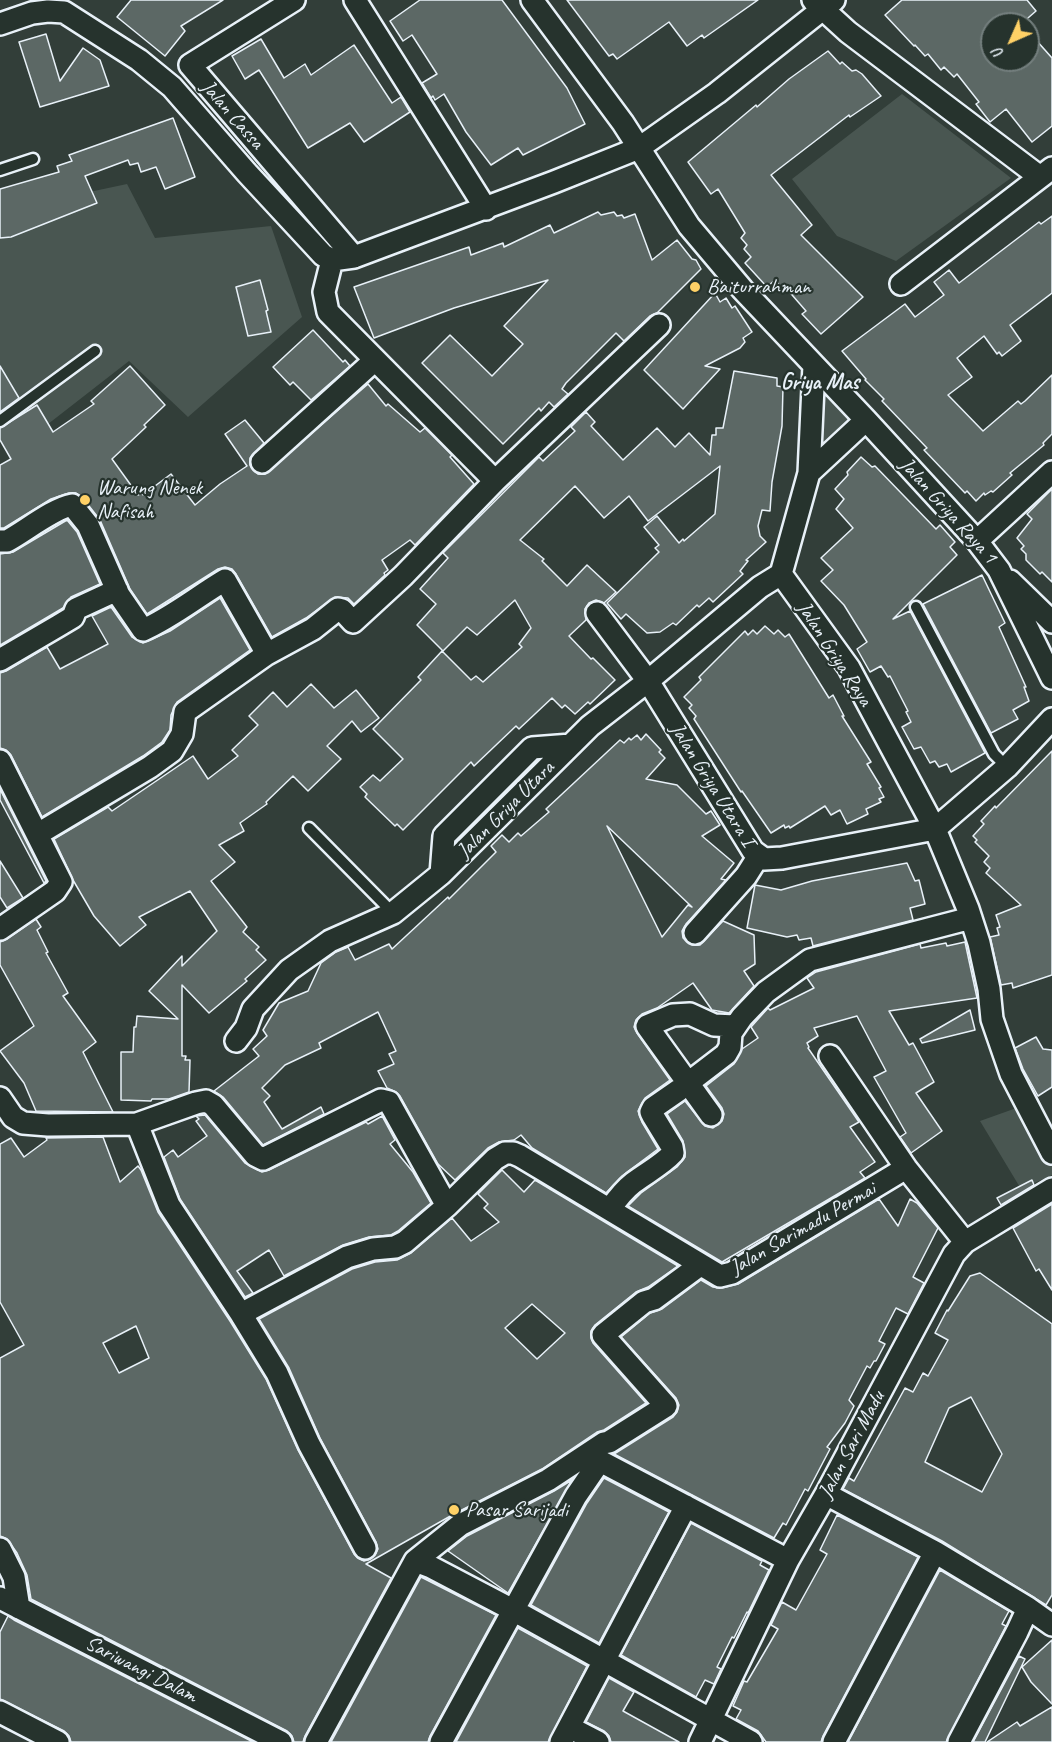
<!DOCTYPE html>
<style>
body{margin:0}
#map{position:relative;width:1052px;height:1742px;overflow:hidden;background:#323e39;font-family:Caveat,sans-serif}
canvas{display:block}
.north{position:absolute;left:980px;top:12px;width:60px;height:60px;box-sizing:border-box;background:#26332d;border:2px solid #747f7e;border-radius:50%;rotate:225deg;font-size:16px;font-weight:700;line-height:24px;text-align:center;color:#e8f1f8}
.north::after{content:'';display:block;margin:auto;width:21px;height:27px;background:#ffd166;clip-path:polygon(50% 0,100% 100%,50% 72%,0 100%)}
</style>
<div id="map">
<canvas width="1052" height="1742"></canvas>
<div class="north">U</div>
</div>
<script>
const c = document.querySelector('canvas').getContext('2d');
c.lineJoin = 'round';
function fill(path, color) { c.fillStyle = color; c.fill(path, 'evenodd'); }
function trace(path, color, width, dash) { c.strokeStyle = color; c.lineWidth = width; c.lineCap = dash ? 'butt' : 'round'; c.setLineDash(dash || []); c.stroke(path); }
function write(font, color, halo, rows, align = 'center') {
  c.font = font + ' Caveat,sans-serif'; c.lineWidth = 4.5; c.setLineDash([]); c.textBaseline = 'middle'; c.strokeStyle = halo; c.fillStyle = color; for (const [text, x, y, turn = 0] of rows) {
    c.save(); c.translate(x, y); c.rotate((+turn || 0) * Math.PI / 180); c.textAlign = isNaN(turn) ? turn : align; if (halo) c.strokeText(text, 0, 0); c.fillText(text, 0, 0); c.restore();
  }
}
const green = new Path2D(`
 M902,94l109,84 -115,83 -59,-25 -45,-57z
 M127,184l28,54 116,-12 31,91 -114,100 -59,-56 -113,88 -16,-26v-212z
 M824,391l29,30 -34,32z
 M540,752l8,8 -90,88 -8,-8z
 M1022,1106l30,57v12l-31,14 -41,-68z`);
const building = new Path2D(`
 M131,0h92l-42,26 4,5 -20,25 -48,-39z
 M420,0h82l65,88 18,36 -62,31 -5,-7 -27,17 -25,-33 -22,-38 -9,6 -2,-4 -2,2 -9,-15 15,-9 -25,-39 -9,6 -13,-20z
 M567,0h191l-54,38 -2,-3 -15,11 -18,-24 -52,37 -4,-5 -4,2z
 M902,0h125l9,11 -15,13h-29v36h36v-29l24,27v68l-20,16 -26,-33 -16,13 -14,-18 3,-2 -22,-28 -3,3 -10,-10 -3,3 -13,-16 -3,2 -10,-11 -1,1 -29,-31z
 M46,34l14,47 23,-33 17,12 9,26 -69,21 -21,-65z
 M261,39l23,39 21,-14 6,11 43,-30 38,58 9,-6 9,15 -46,30 -14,-19 -42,25 -49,-78 -14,9 -13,-23z
 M828,51l12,13 2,-2 10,9 4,-1 6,4 19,22 -31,21 -1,-2 -78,60 41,50 -11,10 62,62 -42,37 -19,-20 4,-3 -20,-23 -3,2 -8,-10 -8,7 -22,-24 6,-6 -7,-8 3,-4 -6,-7 4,-5 -27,-44 -7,5 -23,-32 68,-57 1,2 32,-28z
 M173,118l22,59 -30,12 -9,-22 -15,5 -3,-9 -8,2 -2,-5 -43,16 12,27 -86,34 -11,1v-49l59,-17 -2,-6 15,-5 -3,-6z
 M598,212l3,3 13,-3 3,4 5,-1 2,3 11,-4 17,46 25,-20 15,19 4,1 5,9 -44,44 -7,3 -26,25 -8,-8 -50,50 -4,6 6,5 -14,13 -5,-5 -8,9 -2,-3 -36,36 -81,-81 28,-28 42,41 31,-32 -19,-18 44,-46 -94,28 -80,30 -20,-51 115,-40 2,8 32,-12 1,4 46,-22 4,8z
 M1052,216v77l-42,32 11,16 -19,15 -3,-4 -2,2 -13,-18 -27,22 15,19 -24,18 35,36 35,-30 3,3 4,-3 27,-26v59l-9,9 1,2 -34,28 2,2 -19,17 -2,-1 -6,4 -1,-2 -8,8 -9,-10 -2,2 -41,-43 3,-2 -45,-47 2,-2 -19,-19 1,-1 -24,-28 63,-47 10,13 29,-22 -10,-13 15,-12 10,13 80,-61 2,2z
 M260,280l8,30 -2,1 5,21 -23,4 -12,-49z
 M715,293l5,9 6,-4 6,10 3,-2 17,26 -9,6 2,4 -5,6 -35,18 15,3 -37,40 -39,-39z
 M313,330l30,32 2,-2 5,6 -39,34 -18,-18 -3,3 -17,-18z
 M0,366l19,32 -19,14z
 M130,366l35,39 -21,20 2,2 -34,32 26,36 4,-2 1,2 28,-21 24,31 25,-21 27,-18 -22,-32 20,-14 19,23 -14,15v7l8,9h7l103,-90 18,22 2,-2 32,28 5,-4 27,27 -2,2 24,27 -59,61 -5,-5 -28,20 6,10 -4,3 1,2 -31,29 -6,-6 -13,-1 -29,21 -34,19 -36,-63 -4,-5 -7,-2 -7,2 -71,45 -17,-25 -30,-69 -18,-23 -6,-4h-7l-18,6 -47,29h-4v-63l11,-6 -11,-19v-12l37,-23 16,27 41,-28 -3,-3z
 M734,371l43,7v8l6,1 -1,39 -10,56 -2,29 -8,-1 -4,16 2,10 6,6 -20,18 2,1 -8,10 3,3 -30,28 -4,-4 -10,9 -2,-2 -21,20 -3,-2 -13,9 -13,1 -21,-19 -5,5 -14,-16 52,-51 -4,-4 4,-3 -15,-18 13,-11 22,27 4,-4 1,2 31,-27 5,-48 -72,55 -19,-25 -25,22 -29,-32 -55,54 24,19 -2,2 25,25 20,-21 29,27 -12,11 -8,-3 -7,3 -4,6 1,11 -17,16 22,23 2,-1 22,22 -25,24 -2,-2 -13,12 -10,-9 -3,3 -10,-10 -33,31 -3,-3 -42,40 -3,-4 -68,68 -6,-6 -2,2 -30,-29 2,-3 -7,-7 13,-12 7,6 23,-22 -30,-30 48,-49 -3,-3 24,-26 29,29 5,-4 7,6 39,-35 -3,-3 12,-16 -16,-28 -38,35 -10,-8 -24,24 -26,-26 19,-21 -16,-15 28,-31 -5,-5 96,-96 4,4 32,-30 -4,-4 15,-15 9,10 -4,4 32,34 34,-32 18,19 14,-14 21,22 2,-20h4v-7h7z
 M861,457l11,10 3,-1 61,63 4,-4 15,17 -5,5 7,8 -64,64 17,-8 75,142 -34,19 -4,-8 -8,3 -4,-6 -5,2 -9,-16 -7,2 -12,-22 9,-5 -5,-10 2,-1 -18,-35 -2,1 -7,-11 -11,6 -13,-23 10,-7 -23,-37 -23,-24 12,-11 -12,-12 32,-30 -17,-19 8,-10 -9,-10 13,-14 -1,-3z
 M1052,489v93l-10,-10 -2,2 -14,-14v-6l-5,-5 3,-3 -7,-8 15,-19 -5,-5z
 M67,520l10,12 23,52 -29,13 -8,11 -63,37v-91l13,-2z
 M982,575l23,48 -6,4 27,60h-2l5,14 -16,9 5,9 -27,14 -68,-129z
 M220,598l30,52 -73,52 -6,13 -1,15 -8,12 -19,14 -101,61 -31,-62 -5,-5 -6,-2v-75l6,-2 41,-24 13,22 48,-25 -16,-28 19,-9 21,30 11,6 27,-12z
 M765,626l9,8 4,-4 7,7 4,-3 40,64 4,-3 11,21h-2l29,46 -4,2 14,23 -2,1 5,9 -5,2 2,3 -15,7 2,5 -21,10 -7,-14 -9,5 -6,-9 -35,22 -1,-2 -4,2 -1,-3 -13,8 -29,-42 -1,1 -47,-73 2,-3 -7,-8 3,-3 -8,-8 17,-17 -2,-3 46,-46 3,4 5,-5 4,4z
 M311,684l23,24 22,-18 23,28 -18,14 -9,-11 -25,25 14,13 -33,32 -15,-15 -27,26 1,2 -27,19 4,8 -25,14 16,17 -24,19 36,46 -4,5 16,15 -3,3 10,10 -21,19 2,2 -38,32 -27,-28v71h4l-1,4h5l-1,32 -20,7h-17l-1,2 -30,-1v-48h12l1,-25h2l1,-11 41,3 -29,-28 33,-35v10l35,-35 -27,-40 -51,26 7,8 -26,21 -26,-30 -21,-36 -19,-41 54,-32 4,4 81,-55 15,23 30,-23 -6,-6 26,-25 -9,-9 24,-24 14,15z
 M646,734l15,16 -2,2 6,6 -19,21 31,6 29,29 5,-3 9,14 -18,11 32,27 -13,16 5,1 -40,44 -4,7 1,7 9,7h8l23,-24 31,14 1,29 -11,7 10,15 -25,27 -17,-3 -19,-27 -36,25 -15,6 -6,6 -2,7 3,6 33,47 -25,18 -7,13 4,11 16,27 -36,27 -16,17 -74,-45 -11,-13 -7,5 -15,2 -11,6 -33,32 -17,-16 -38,-68 -4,-4 -9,-4 -9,-17 16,-7 -5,-10 7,-3 -18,-39 -59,31 2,5 -36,17 -23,23 8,8 -6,6 18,27 39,-22 3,7 -61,31 -40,-48 -9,-6 45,-35 -6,-7 14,-13 -4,-6 16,-27 29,-12 13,-28 15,-11 12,-5 7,13 34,-16 3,5 56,-52 1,2 47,-47 -5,-6 11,-11 7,7 9,-9 3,3 28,-24 -3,-3 74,-69 4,3 5,-5 2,2 6,-5 4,5zM607,826l85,81 -4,-2 -26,32z
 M1052,751v224l-39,13 -1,-5 -11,2 -11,-48 9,-2 -2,-7 3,-1 -4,-12 25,-10 -35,-32 4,-5 -6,-6 5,-6 -14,-14 2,-2 -4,-4 11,-12 -3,-3 14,-15 1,2z
 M0,789l46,92 -2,2 -44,-83z
 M0,861l23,37 -16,10 -7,-11z
 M907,863l8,18 4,-1 6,24 -15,4 3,12 -100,26 -2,-8 -12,2 -2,-5 -10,2 -40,-9 8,-43 26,5 31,-9z
 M36,919l5,8 -4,3 11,22 -2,1 22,40 -5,3 33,46 -13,10 30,60 -77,-1 -12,-28 -24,-32 34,-25 -34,-61v-23l7,-3z
 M965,942l12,56 -88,13 20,34 4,-2 21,39 -18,11 26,38 -31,22 -11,-16 6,-4 -32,-56 12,-6 -29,-55 -43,12 4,8 -11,7 2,4 -1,1 51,74 -9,5 25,35 -15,10 5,6 -143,84 -94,-56 13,-13 36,-26 8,-10 -2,-16 -16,-27 18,-13 20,25 8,2 9,-7 2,-7 -2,-6 -16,-22 28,-22 8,-15 16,-11 -7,-11 17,-19 2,2 44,-22 -7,-10 9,-6 104,-28 1,4 25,-5 1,3z
 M970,1010l5,20 -53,13 -2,-4z
 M1036,1037l7,12 9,1v37l-14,9 -15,-27 -8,-21z
 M205,1115l40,48 17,9 7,-2 97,-48 2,2 14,-8 13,24 -5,4 23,28 18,31 -33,28 -7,4 -22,2 -26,8 -59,31 -15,-26 -32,21 16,22 -8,4 -65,-98 -16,-42 9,-7 5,7 29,-21 -11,-15 3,-2 -3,-3z
 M103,1137l17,45 18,-16 3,4 17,42 72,109 36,58 32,71 56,104 4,4 6,3 6,-2 5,-4 3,-6 -2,-7 -56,-104 -31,-70 -30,-49 93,-50 23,-7 22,-2 14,-7 41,-35 19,23 28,-19 -15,-14 4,-4 -10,-10 24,-24 22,22 11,-12 143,86 -30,21 -12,5 -41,33 -4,6v7l2,5 53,60 -42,27 -7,2 -55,37 -88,45 -88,50 25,14 -86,158 -2,6h-9l-2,-6 -5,-5 -256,-132 -4,-24 -10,-22 -10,-14 -7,-3v-178l24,-13 -24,-43v-158l11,-6 13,19 23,-17 -1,-2zM532,1304l33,29 -28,26 -32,-31zM136,1326l13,32 -30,15 -16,-30z
 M1032,1180l2,5 -33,20 -4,-7z
 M879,1199l19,27 12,-27 7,4 21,25 -25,49 11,6 -16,31 -12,-6 -17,33 6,3 -9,17h-2l-4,7 -3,-2 -18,34 5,6 -9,17 -18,24 3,2 -22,42 -3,-2 -19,36 -3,-2 -9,15 -160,-84 59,-37 4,-5 2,-7 -3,-7 -55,-61 29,-24 12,-4 39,-29 12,7 9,1 16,-4z
 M1052,1204v86l-13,-21 -3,2 -23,-43z
 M980,1273l72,51v271l-6,10 -104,-64 -99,-52 6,-11 5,3 51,-93 8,4 10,-19 5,3 20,-36 -13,-7 12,-23 1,1 22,-35zM971,1397l31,57 -20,38 -57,-30 24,-54z
 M604,1478l65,34 -70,131 -68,-38 56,-102z
 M572,1480l-64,113 -60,-42 19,-15 87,-45z
 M837,1515l81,42 -95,179 -2,6h-55l-8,-11 -22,-12 5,-9 -8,-4 11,-25 3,1 31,-53 -7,-4 11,-23 14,8 31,-56 -7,-4z
 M691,1523l71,38 -2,4 9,5 -21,43 -1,-1 -13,26 -2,-1 -15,30 4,2 -7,15 -9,-4 -9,17 -75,-42z
 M940,1570l69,41 -7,13 4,2 -60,116h-98z
 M421,1577l75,38 -66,121 -2,6h-97z
 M8,1616l6,4 239,122h-182l-2,-6 -5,-5 -64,-32v-67z
 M518,1628l69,38 -39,76h-92z
 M1052,1640v64l-21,-22 -9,-15z
 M1019,1656l6,3 -40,83h-12z
 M609,1678l25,14 -11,19 56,31h-68l-2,-6 -5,-5 -18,-9z
 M1052,1707v35h-65l30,-20 3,4z`);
const service = new Path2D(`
 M0,170l33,-11
 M0,421l95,-70
 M916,607l78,147 13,13
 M309,828l84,85`);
const minor = new Path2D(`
 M294,0l-104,65 164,192
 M355,0l131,209
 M532,0l91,123 66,103 54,64 123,130 111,121 22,29 53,108
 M813,0l35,32 192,145
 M0,24l32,-11 16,-2 16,1 75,48 33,27 75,86 76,82 9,5 22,-3 200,-75 85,-34 78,-55 117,-93
 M332,260l-8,32 4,20 167,169
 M901,284l151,-116
 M814,365l-5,108 -28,101 68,94 86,161 33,80 11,34 10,46 3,30 19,55 41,79
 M262,462l113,-102
 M809,473l57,-53
 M0,541h7c17,-9 47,-33 65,-36l16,20 31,70 24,35c28,-12 55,-34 82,-50l42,74
 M977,541l75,-69
 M1010,581l42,41
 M597,613l51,68 105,170 11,8 18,-1 153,-29 72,-62 45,-48
 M0,660l58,-34 15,-9 3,-8 41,-19
 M0,761l61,121 -6,9 -55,38
 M38,834l112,-67 22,-16 10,-17 3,-22 82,-58 46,-25 25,-20 4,1 11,12 50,-46 92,-95 164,-156
 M441,874l3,-38 88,-88 39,-3
 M695,933l51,-57 12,-19
 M236,1041l10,-13 7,-19 36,-39 41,-29 63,-28 48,-39 149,-148 58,-45 112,-94 21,-13
 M830,1056l76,112 59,74
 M0,1098l13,19 10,6 25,2 89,-1 59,-21 10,-2 7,4 42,50 8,4 118,-59 8,2 58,104
 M711,1115l-64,-89 26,-11 17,-1 24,11 21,1
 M137,1124l32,81 72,109 36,59 32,71 56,104
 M610,1209c7,-10 14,-19 23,-26 13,-10 29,-18 40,-30l-1,-6 -19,-31 -2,-4 2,-4 26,-18 47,-36 4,-7 1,-14 11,-16 24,-25 44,-32 161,-42
 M241,1314l106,-57 26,-8 22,-2 10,-5 42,-36 48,-47 10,-6h8l7,3 200,120 12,-3 174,-105
 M826,1494l109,58 93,56 24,17
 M0,1549l14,28 5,31
 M415,1561l16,6 82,43 238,132
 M0,1598l281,144
 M0,1712l58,30
 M569,1727l29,15
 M316,1742l99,-181 45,-36 88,-45 56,-37 5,-1 57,-36 -63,-71 41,-33 10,-3 46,-34
 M441,1742l135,-246 24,-35 188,99
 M561,1742l125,-236
 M700,1742l88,-182 38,-66 128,-240 11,-12 87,-53
 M834,1742l101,-190
 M959,1742l58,-110 11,-24`);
const markers = [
 [695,287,6,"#ffd166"],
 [85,500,6,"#ffd166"],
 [454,1510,6,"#ffd166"]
];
const streetNames = [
 ["Jalan Cassa",232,115,49],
 ["Jalan Griya Raya 1",948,511,48],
 ["Jalan Griya Raya",834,654,57],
 ["Jalan Griya Utara I",712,785,58],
 ["Jalan Griya Utara",506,810,-45],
 ["Jalan Sarimadu Permai",803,1229,-30],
 ["Jalan Sari Madu",852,1445,-62],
 ["Sariwangi Dalam",141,1670,27]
];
const poiNames = [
 ["Baiturrahman",707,287],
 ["Warung Nenek",97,488],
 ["Nafisah",97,512],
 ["Pasar Sarijadi",466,1510]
];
const neighbourhoodNames = [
 ["Griya Mas",820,383]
];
fill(green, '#495651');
fill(building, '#5c6865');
trace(building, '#e8f1f8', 1.5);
trace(service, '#e8f1f8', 15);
trace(minor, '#e8f1f8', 26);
trace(service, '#26332d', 10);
trace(minor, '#26332d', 21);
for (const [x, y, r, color] of markers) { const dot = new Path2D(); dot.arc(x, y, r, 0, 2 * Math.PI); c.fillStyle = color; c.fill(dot); trace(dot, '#26332d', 2); }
write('21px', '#e8f1f8', '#26332d', streetNames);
write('21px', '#e8f1f8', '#26332d', poiNames, 'left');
write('bold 22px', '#e8f1f8', '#26332d', neighbourhoodNames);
</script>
